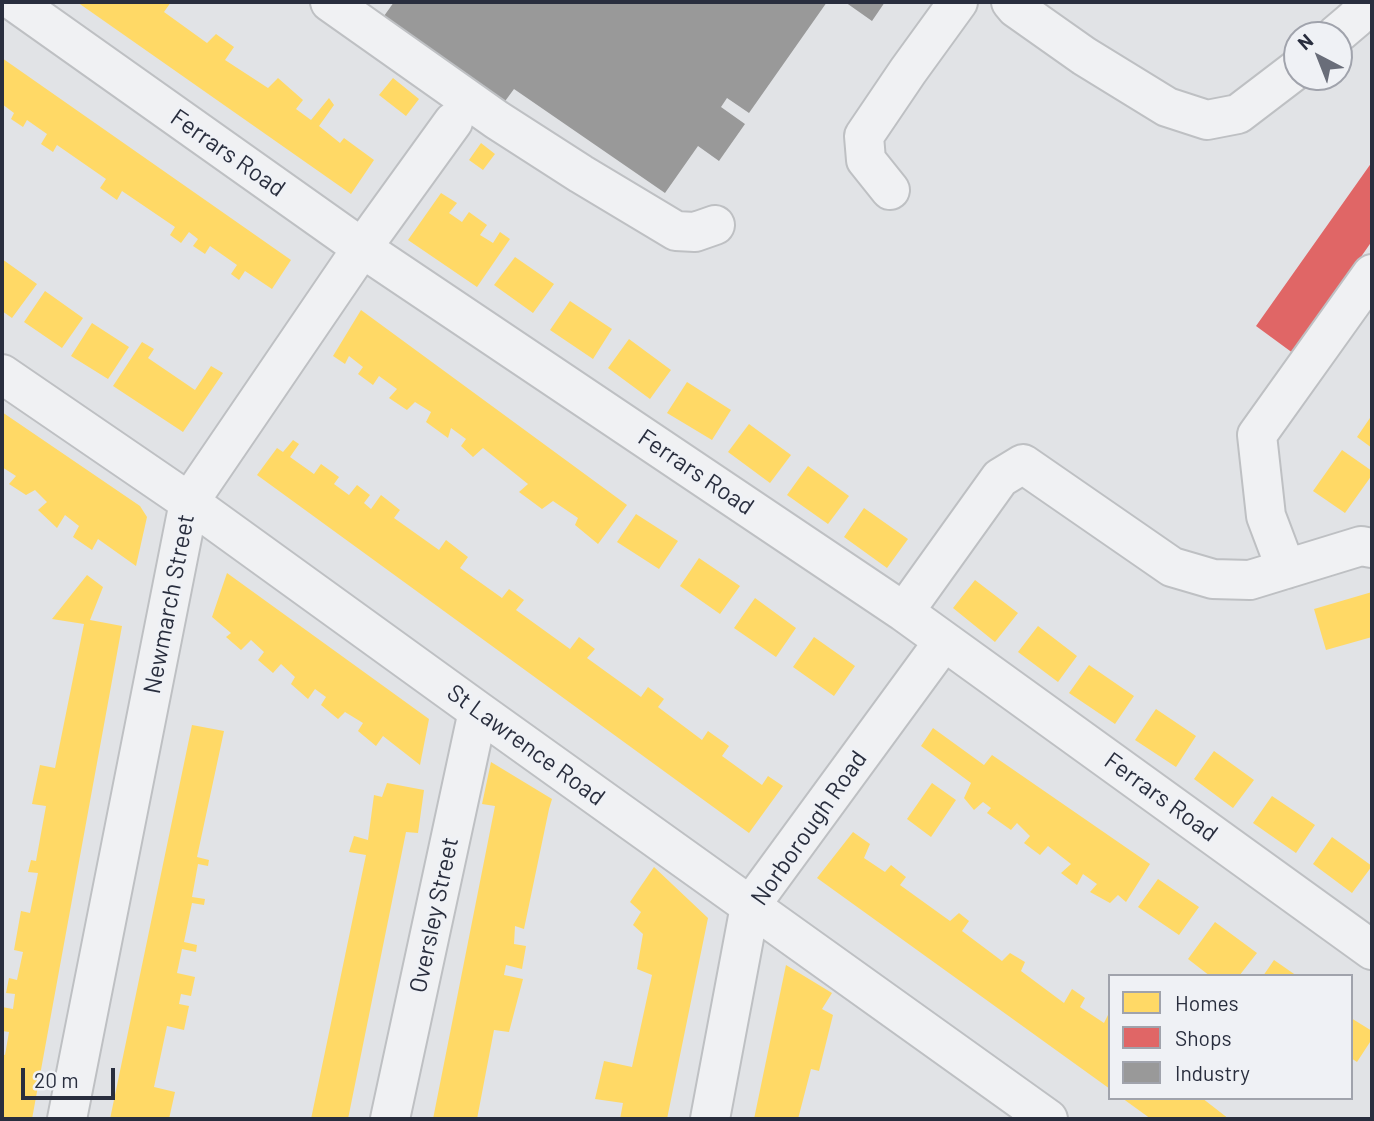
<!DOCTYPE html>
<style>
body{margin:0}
#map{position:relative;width:1374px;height:1121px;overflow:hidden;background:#e1e3e6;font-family:Barlow,sans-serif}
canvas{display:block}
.frame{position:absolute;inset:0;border:4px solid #292e3e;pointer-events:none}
.legend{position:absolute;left:1108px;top:974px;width:245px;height:126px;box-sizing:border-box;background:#eff1f5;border:2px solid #a0a3ac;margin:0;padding:9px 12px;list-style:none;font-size:21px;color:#292e3e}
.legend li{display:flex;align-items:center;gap:14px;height:35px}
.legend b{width:35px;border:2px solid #a0a3ac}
.north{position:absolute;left:1283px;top:21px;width:70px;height:70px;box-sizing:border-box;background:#eff1f5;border:2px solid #a0a3ac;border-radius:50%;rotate:318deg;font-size:19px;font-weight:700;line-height:28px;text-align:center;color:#292e3e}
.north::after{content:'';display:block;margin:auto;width:24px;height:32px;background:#696d79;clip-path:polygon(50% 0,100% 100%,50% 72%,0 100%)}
.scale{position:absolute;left:21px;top:1068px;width:94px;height:32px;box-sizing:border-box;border:4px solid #292e3e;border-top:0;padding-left:9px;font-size:21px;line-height:24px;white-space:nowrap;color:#292e3e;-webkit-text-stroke:5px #eff1f5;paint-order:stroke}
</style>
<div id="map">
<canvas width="1374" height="1121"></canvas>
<div class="frame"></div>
<ul class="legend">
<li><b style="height:19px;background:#ffd966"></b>Homes</li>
<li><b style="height:19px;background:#e06666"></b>Shops</li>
<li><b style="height:19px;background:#999"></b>Industry</li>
</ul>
<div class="north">N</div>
<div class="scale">20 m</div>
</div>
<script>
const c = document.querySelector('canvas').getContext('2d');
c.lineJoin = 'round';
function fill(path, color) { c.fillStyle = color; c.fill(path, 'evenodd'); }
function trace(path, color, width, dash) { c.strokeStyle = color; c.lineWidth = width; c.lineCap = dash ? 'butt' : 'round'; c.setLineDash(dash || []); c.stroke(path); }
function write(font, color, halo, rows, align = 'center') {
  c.font = font + ' Barlow,sans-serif'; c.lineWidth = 7; c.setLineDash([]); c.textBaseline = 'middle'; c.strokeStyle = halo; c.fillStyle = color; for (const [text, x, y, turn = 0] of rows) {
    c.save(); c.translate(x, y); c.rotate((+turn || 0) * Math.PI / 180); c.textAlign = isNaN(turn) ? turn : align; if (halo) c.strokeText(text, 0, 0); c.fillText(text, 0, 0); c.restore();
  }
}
const homes = new Path2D(`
 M77,2h94l-7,10 43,31 9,-9 18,13 -9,13 43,28 10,-10 25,22 -7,9 15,11 18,-22 5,7 -15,21 21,17 4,-5 30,22 -23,34z
 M2,58l289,202 -19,29 -27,-18 -6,9 -8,-6 6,-9 -27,-19 -5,8 -12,-8 5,-7 -9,-7 -8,11 -11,-8 5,-8 -53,-36 -5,9 -17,-12 6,-9 -49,-34 -4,7 -12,-8 6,-10 -20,-14 -4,7 -12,-8 3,-6 -12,-9z
 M393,78l26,21 -13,17 -27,-21z
 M481,143l14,11 -12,16 -14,-10z
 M441,193l16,10 -8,10 13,9 7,-10 18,13 -7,10 13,8 7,-11 10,7 -33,48 -69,-47z
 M515,257l39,27 -21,29 -39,-28z
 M2,259l35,25 -25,34 -10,-7z
 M45,291l38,27 -21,30 -38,-26z
 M570,301l42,28 -19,30 -43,-29z
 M361,310l266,195 -29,39 -23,-19 3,-7 -25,-17 -11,8 -23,-17 9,-8 -45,-36 -10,9 -12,-11 5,-7 -15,-11 -3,10 -22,-16 5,-10 -16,-10 -8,8 -18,-12 8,-9 -18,-13 -6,9 -15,-11 5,-7 -14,-11 -4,8 -12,-8z
 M92,323l37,24 -21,32 -37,-23z
 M629,339l42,31 -21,29 -42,-31z
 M142,342l12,7 -6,9 47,32 16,-24 12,7 -40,59 -70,-46z
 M687,382l44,28 -19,30 -45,-27z
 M2,412l138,94 7,11 -11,49 -38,-27 -6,11 -19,-13 6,-11 -14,-11 -8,13 -19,-18 9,-8 -12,-12 -9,5 -17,-11 7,-8 -14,-9z
 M1372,415v33l-15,-11z
 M749,424l42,31 -21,28 -42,-31z
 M293,440l6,4 -9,13 24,17 7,-10 18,13 -5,7 15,11 8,-10 13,10 -6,8 7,6 10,-14 19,15 -6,8 45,32 7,-10 22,17 -8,11 42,30 7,-9 15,11 -8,10 54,39 9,-12 16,12 -8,9 54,39 7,-10 16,12 -6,8 44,33 6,-9 21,15 -7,10 40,29 6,-9 15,10 -34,47 -492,-358 20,-27 6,4z
 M1342,450l30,21v4l-27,38 -32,-22z
 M808,466l41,30 -21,28 -41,-29z
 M864,508l44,31 -21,29 -43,-31z
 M636,514l42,27 -19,28 -42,-27z
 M699,558l41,28 -20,28 -40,-28z
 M227,573l202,146 -9,46 -37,-29 -7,10 -18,-15 5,-8 -18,-11 -7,7 -17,-14 5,-8 -11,-8 -7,10 -17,-15 4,-7 -14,-13 -8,9 -15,-13 6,-8 -13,-12 -10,10 -15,-13 5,-4 -19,-16z
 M87,575l16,12 -13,33 32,6 -90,493h-30v-65l3,1 4,-23 -7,-1v-24l11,2 2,-15 -9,-1 3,-15 8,2 6,-28 -9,-2 7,-39 9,2 8,-40 -10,-1 3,-12 5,1 10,-55 -14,-2 8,-39 15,3 29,-144 -32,-5z
 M975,580l43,33 -23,29 -42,-34z
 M1372,592v45l-46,13 -12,-41z
 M755,598l41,30 -20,29 -42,-29z
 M1038,626l39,30 -19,26 -40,-30z
 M814,637l41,29 -21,30 -41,-29z
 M1089,665l45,31 -19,28 -46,-31z
 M1156,709l40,27 -20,31 -41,-27z
 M192,725l32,6 -27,126 12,3 -1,6 -10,-2 -6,33 13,2 -1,6 -12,-2 -8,39 13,3 -1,7 -14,-3 -5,24 18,4 -4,19 -10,-2 -2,10 10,2 -5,24 -17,-4 -13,61 21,5 -6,27h-59z
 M933,728l51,37 8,-10 158,109 -24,38 -8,-7 -8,8 -20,-11 7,-8 -14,-10 -6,11 -16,-12 10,-9 -23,-18 -8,9 -16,-12 6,-7 -13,-13 -6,7 -24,-17 4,-5 -8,-6 -9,8 -10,-12 7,-15 -50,-37z
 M1214,751l40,29 -21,28 -39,-29z
 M491,762l61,37 -3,10 -25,120 -9,-3 -1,18 12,2 -4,23 -16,-4 -2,10 19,4 -14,53 -15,-2 -17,89h-44l62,-313 -13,-2z
 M387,783l37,7 -6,43 -12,-1 -58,287h-37l55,-264 -17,-3 5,-16 14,4 6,-45 8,2z
 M932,783l24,17 -25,37 -24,-18z
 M1272,796l43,29 -19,28 -43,-30z
 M853,832l17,12 -6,14 21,14 6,-7 15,12 -6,8 50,36 9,-8 10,8 -7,10 40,30 8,-8 15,9 -4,9 43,32 8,-14 13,9 -5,9 24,16 4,-8 2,2v72l-293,-211z
 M1332,837l40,29 -20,27 -39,-29z
 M654,867l54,51 -41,201h-47l3,-16 -28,-4 9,-38 28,6 20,-92 -15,-6 6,-35 -10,-9 8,-13 -11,-10z
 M1158,879l41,28 -20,28 -41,-28z
 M1215,922l42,31 -18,23h-29l-22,-17z
 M1274,960l23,16h-34z
 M786,965l46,28 -10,16 11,6 -14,56 -8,-2 -13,50h-44z
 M1351,1018l21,13v8l-15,23 -6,-4z
 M1122,1098h80l27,21h-78z`);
const shops = new Path2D(`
 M1372,162v79l-25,36 -46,82 -45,-33z`);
const industry = new Path2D(`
 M394,2h433l-78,111 -22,-15 -6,9 24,17 -26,37 -21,-15 -33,47 -151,-104 -14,19 -121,-85z
 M845,2h40l-13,19z`);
const minor = new Path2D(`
 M15,2l347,246 542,364 468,338
 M330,2l167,118 84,54 95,57 19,1 20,-7
 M1011,2l5,6 68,48 83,51 40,13 31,-6 59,-45
 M1336,35l20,-17 12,-16
 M890,190l-24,-30 -2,-24 44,-65 50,-69
 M2,374l187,128 289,209 570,408
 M1286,569l-20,-53 -9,-81 115,-161
 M904,612l96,-134 23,-14 149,103 41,12 37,1 111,-34 11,2
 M67,1119l122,-617 173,-254 91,-126
 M390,1119l88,-408
 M710,1119l40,-213 194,-265`);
const streetNames = [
 ["Ferrars Road",228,153,35],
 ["Ferrars Road",696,472,34],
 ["Newmarch Street",169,604,-79],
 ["St Lawrence Road",526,745,36],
 ["Ferrars Road",1161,797,36],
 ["Norborough Road",809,828,-55],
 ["Oversley Street",434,915,-78]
];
fill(homes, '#ffd966');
fill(shops, '#e06666');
fill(industry, '#999');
trace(minor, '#bec0c3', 42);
trace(minor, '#f0f1f3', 38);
write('24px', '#292e3e', '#eff1f5', streetNames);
</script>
